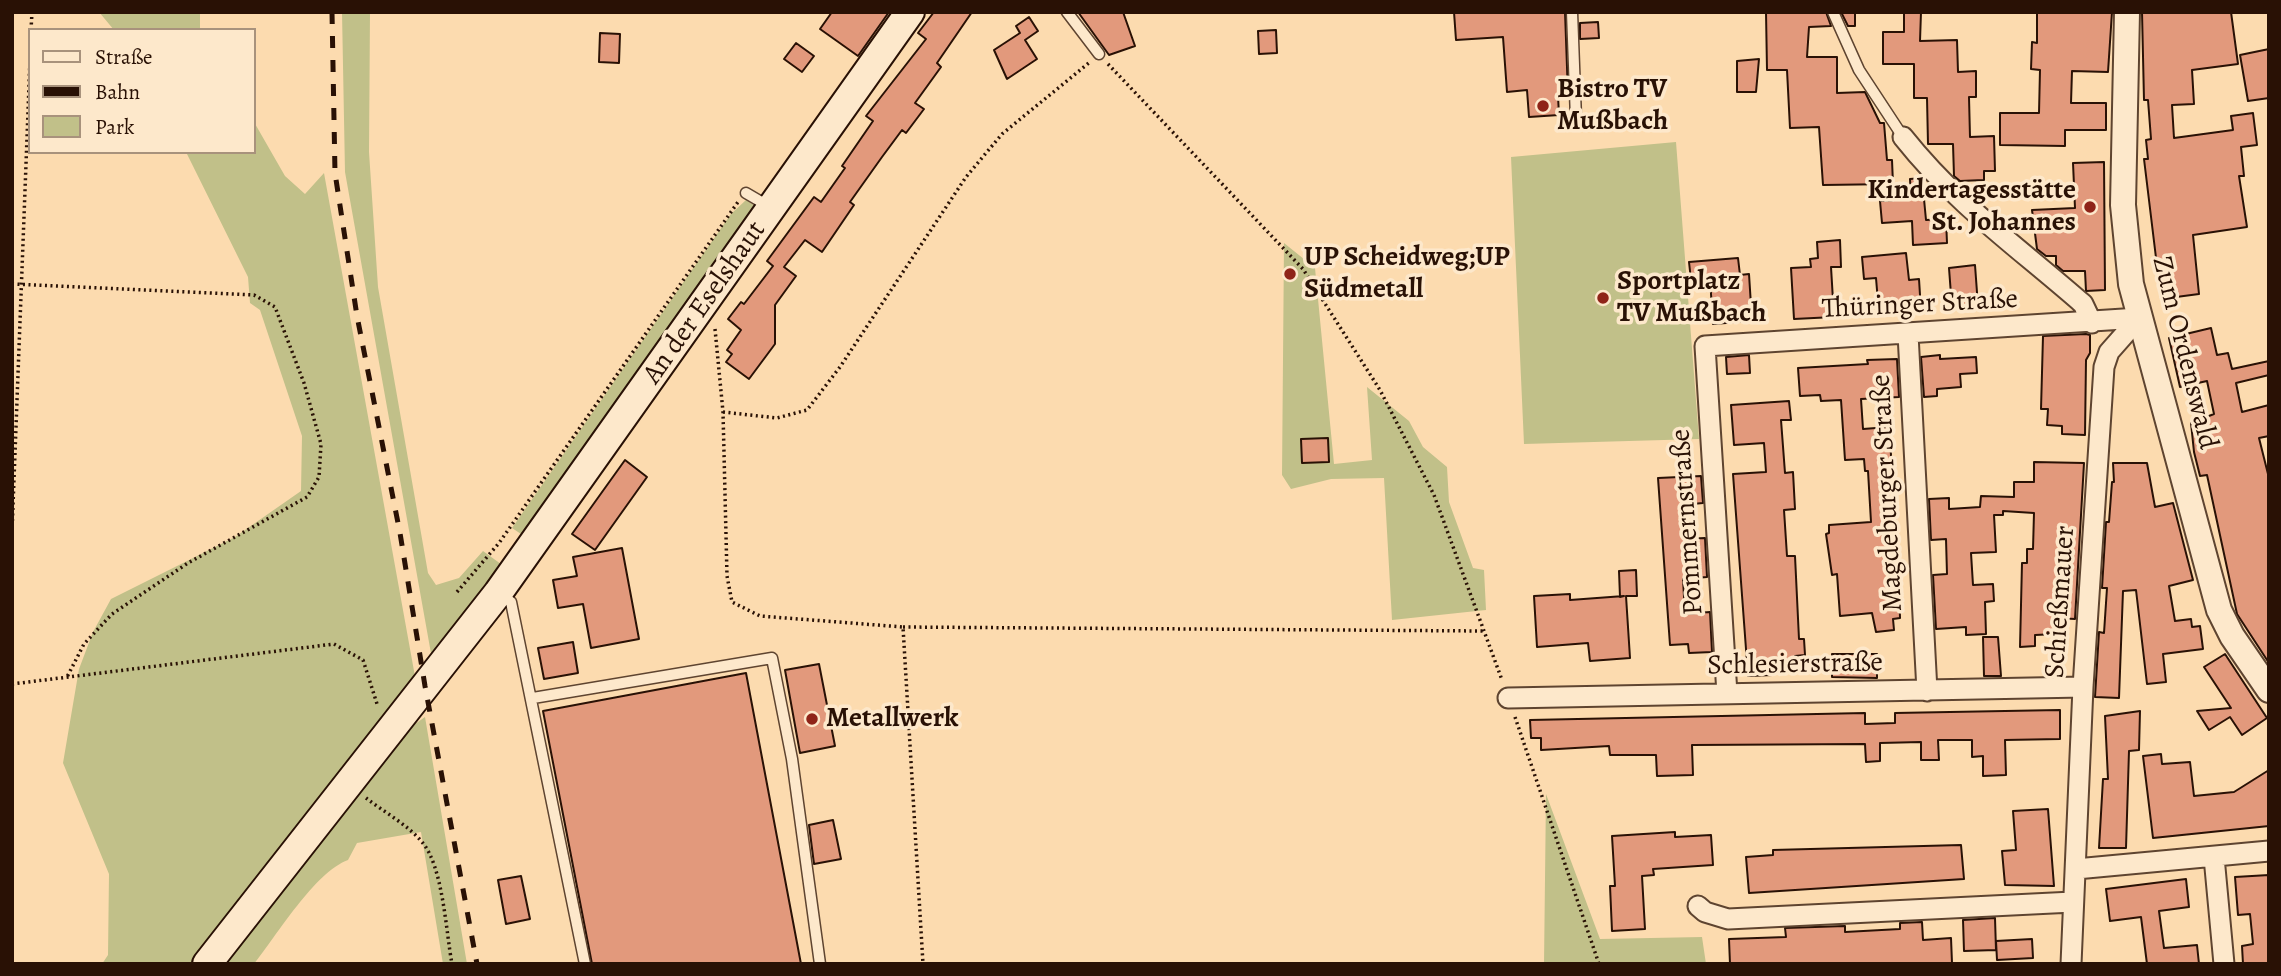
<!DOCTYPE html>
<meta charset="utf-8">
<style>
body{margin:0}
#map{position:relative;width:2281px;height:976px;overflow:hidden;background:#fcdbaf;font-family:Alegreya,serif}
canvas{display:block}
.frame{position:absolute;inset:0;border:14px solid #291105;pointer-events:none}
.legend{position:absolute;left:28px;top:28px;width:228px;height:126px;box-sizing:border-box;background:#fde8cb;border:2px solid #a8927c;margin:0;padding:9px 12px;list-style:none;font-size:21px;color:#291105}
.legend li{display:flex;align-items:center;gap:14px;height:35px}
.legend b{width:35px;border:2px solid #a8927c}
</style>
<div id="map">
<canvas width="2281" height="976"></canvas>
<div class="frame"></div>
<ul class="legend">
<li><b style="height:9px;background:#fde8cb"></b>Straße</li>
<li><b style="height:9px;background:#291105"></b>Bahn</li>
<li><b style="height:19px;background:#c1c089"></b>Park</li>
</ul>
</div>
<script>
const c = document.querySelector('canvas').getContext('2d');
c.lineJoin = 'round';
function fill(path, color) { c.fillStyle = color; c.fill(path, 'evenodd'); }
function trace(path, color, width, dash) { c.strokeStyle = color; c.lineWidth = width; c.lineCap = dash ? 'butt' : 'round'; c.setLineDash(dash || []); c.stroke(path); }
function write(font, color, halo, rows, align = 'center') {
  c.font = font + ' Alegreya,serif'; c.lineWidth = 7; c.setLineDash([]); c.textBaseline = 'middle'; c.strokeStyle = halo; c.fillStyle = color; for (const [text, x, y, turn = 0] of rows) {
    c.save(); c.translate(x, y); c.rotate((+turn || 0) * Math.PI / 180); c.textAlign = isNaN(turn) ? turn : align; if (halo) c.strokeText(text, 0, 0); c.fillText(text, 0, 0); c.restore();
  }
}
const green = new Path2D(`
 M99,12h101v18h-86z
 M342,12h28l-1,140 9,135 50,286 8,12 23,-7 24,-27 22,16 -73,92 -87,-487z
 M254,122l31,54 20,18 19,-21 92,509 -223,282h-91l6,-9 1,-81 -46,-111 16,-94 14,-37 18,-33 124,-62 66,-46 1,-55 -42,-126 -10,-7 -2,-26 -62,-125h68z
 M1676,142l23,297 -175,5 -13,-287z
 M746,200l14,9 -236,327 -12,-8 219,-314z
 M1284,243l31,25 19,196 38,-4 -5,-73 42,34 14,26 24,20 2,35 24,66 11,2 2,40 -94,10 -8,-142 -53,1 -40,10 -9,-14z
 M425,717l42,247h-24l-22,-132 -64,11 -9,17c-33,12 -71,75 -94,104h-34l185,-233z
 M1546,794l54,145 102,-2 4,27h-162z`);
const building = new Path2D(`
 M832,12h57l-31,44 -38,-27z
 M934,12h38l-35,51 4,4 -26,36 9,6 -18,24 -4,-3 -20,27 -32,45 4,3 -32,47 -17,-12 -21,27 12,9 -21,29v39l-26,35 -23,-17 6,-8 -5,-4 14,-20 -13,-11 13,-17 3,2 29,-38 -6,-5 47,-64 7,5 24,-34 -3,-2 31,-45 -7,-5 60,-77 -8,-6z
 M1078,12h45l12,34 -26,9z
 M1454,12h111l3,83 -10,1 1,19 -30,2 -2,-27 -20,2 -4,-55 -47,3z
 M1766,12h60l5,14 -22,1 -2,30h30v36l28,-1 15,31h4l3,37h5l1,24 -70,1 -4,-58 -29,1 -3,-58h-20z
 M1841,12h14v14h-7z
 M1904,12h17l-1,29 37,-1 1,32 18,-1v26h-7l1,40 24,-1 1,35h-11v9l-24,1 -6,-5 -1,-32h-25l-1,-46h-13v-34h-31v-32h21z
 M2037,12h75l-4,60 -36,-1 -1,32h35v27h-41v16l-65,-1v-32h39l1,-43 -9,-1 1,-27 5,1z
 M2142,12h89l7,52 -46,6 2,34 -22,1 2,33 59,-8 -2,-14 22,-3 4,32 -16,2 3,29h-5l8,51 -54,8 6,59 -38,5 -17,-140h4l-2,-19 5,-1 -3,-39h-4z
 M1029,17l9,14 -13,9 12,19 -30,20 -13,-29 26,-17 -4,-7z
 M1598,22l1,16 -19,1v-16z
 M1276,30l1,23 -18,1 -1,-23z
 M600,33l20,1 -1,29 -20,-1z
 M796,43l18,13 -12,16 -18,-13z
 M2269,49v49l-21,3 -8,-46z
 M1759,59l-3,33h-19v-31z
 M2104,162l1,128 -19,1 -1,-20h-22l-7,-6v-9h-10l-9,-7 -5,-39 43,-2 -2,-45z
 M1922,178l4,42 20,-1 1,24 -34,2 -1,-24 -30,2 -2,-22 31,-2 -1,-20z
 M1840,240l1,27h-10l3,50 -40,2 -3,-51 20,-1 -1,-8 8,-1 -1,-16z
 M1906,253l3,27 10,-1 2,32 -42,3 -3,-36 -12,1 -2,-22z
 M1738,258l2,17 9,-1 3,47 -39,3 -3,-45 -19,1 -2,-18z
 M1975,265l3,41 -26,2 -3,-40z
 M2211,328l6,27 11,-2 4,16 37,-8v14l-33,8 6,29 27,-7v31l-10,2 10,40v185l-32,-49 -30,-139 -7,1 -6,-24 -3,-29 23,-9 -7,-33 -27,6 -11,-49z
 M2086,334l4,1v18l-4,7 -1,75 -23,-1v-8l-15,-1 1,-16h-7l2,-73z
 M1749,355l1,18 -23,1 -1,-17z
 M1940,355v4l36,-2 1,16 -17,1 1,13 -24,2v7l-13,1 -3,-40z
 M1897,359l2,38 -38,2 2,30 26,-2 3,42 -5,1 2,29h5l4,51 2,68 -7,1 1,11 -18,2 -4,-19 -32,3 -3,-42 -5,1 -6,-41 3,-1v-8l42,-3 -3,-51h-3l-1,-12 -19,1 -4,-60 -20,1 -1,-6 -20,1 -2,-28 70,-4 -1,-4z
 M1789,401l2,19h-10l4,53 8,-1 2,37 -11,1 3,46h8l4,83h5l1,16 -10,1v3l-23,1 1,15 -25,1 -15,-202 33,-2 -2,-29 -30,2 -3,-40z
 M1328,438l1,24 -27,1 -1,-24z
 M625,460l22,17 -52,73 -23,-16z
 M2034,462l50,1 -9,156 -18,-1 -1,16 -21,1v11l-15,1 2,-84h5v-14h6l1,-36 -31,-2v4h-9l2,37 -25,1 2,32 20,-1 1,17 -9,1 1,32 -20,1v-8l-30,2 -3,-54 14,-1 -1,-35 -15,1 -2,-41 20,-1v11l31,-2 1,-11 33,1v-15h20z
 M2113,463h34l8,44 18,-4 20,77 -24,6 6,35 16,-2 1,8 8,-1 3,23 -40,5 3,28 -19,2 -11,-94 -13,1 -4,107 -24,-1 4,-65 5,1 3,-45h-5l4,-66h3l3,-40h2z
 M1701,476l2,27 -21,2 3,34 20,-1 2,39 -24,2 2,35 25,-2 2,40 -23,1 -1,-9 -18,1 -12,-167z
 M622,548l17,91 -48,9 -8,-44 -25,4 -5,-28 24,-4 -4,-19z
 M1636,570l1,26h-11l4,62 -40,3 -2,-18 -51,4 -3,-51 36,-2v6l54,-4 -4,1 -1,-26z
 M1983,637h15l3,39h-17z
 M573,642l5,31 -34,6 -6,-31z
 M1832,654h45v24l-45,-1z
 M2225,654l42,64 -25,17 -12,-18 -21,13 -12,-19 34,-3 -27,-41z
 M819,664l16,82 -35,7 -15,-83z
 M746,673l55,291h-209l-49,-253z
 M2060,710v29l-55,1 1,35 -23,1v-20l-11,1v-17h-34l1,20h-18v-18l-41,1v18l-14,1 -1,-18 -173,1 1,30 -36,1 -1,-21h-46l-1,-9 -68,4v-12h-10l-1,-18 335,-7v11l30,-1v-10z
 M2140,711l-1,39 -10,1 -3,97h-27l4,-69h5l-3,-63z
 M2161,754l1,10 28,-2 4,34 40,-4 35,-22v56l-116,12 -10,-82z
 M2048,809l6,77 -49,-1 -3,-34 14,-1 -3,-39z
 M833,820l8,39 -27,5 -5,-39z
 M1675,832v5l36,-2 2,30 -60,4 1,6 -12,1 3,53 -33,2 -2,-45h5l-3,-50z
 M1961,845l3,34 -215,14 -3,-36 27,-2v-5z
 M2269,875v89h-26l-1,-18 11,-2 -3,-30 -12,1 -3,-38z
 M521,876l9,43 -24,5 -8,-44z
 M2186,879l3,28 -30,4 5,37 33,-3 2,19h-52l-6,-47 -31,4 -4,-32z
 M1995,918l1,32 -32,1 -1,-31z
 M1922,922l1,18 28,-2 1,25 -222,1 -1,-25 57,-2 -1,-9 60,-2v6l55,-3v-6z
 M2032,939l1,19 -36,2 -1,-19z`);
const path = new Path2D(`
 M31,30l1,-18
 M1108,64l195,205 77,121 54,105 68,185
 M12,284l242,11 21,12 29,76 17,61 -2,33 -12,20 -119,66 -76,51 -28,30 -17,33
 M715,329l8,83 4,164 5,26 28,14 143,11 20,337
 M723,412l54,6 30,-8 33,-43 126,-190 36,-43 88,-72
 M12,532l18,-473
 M457,592l42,-49 239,-341
 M903,627l580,4
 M12,684l322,-40 29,16 15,47
 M1515,717l84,247
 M366,798c18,14 42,27 56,44 21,24 24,90 30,122`);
const service = new Path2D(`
 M1067,12l32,42
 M1572,12l4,107
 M1833,12l26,58 44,67
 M746,193l24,14
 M499,593l12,9 74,362
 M533,698l239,-40 20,101 28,205`);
const minor = new Path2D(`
 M1903,137c54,68 115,110 180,167l9,19
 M1908,334l19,357
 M1727,694l-22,-348 434,-28
 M1508,698l575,-11
 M2214,857l10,107
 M2076,869l193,-18
 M1698,906l7,6 23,7 345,-17
 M2071,964l12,-277 21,-320 5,-15 30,-34`);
const tertiary = new Path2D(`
 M2127,12l-4,193 8,79 88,326 13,26 37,54`);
const secondary = new Path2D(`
 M207,964l291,-371 412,-581`);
const rail = new Path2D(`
 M332,12l3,161 22,143 43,217 25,153 52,278`);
const markers = [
 [1543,106,7,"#8f2418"],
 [2090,207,7,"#8f2418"],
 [1290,274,7,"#8f2418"],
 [1603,298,7,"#8f2418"],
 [812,719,7,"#8f2418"]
];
const poiNames = [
 ["Bistro TV",1557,90],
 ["Mußbach",1557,122],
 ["Kindertagesstätte",2076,191,"right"],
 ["St. Johannes",2076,223,"right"],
 ["UP Scheidweg;UP",1304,258],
 ["Südmetall",1304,290],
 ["Sportplatz",1617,282],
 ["TV Mußbach",1617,314],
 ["Metallwerk",826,719]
];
const streetNames = [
 ["An der Eselshaut",705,303,-55],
 ["Thüringer Straße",1920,305,-3],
 ["Zum Ordenswald",2184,353,76],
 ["Magdeburger Straße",1888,493,-93],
 ["Pommernstraße",1688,522,-94],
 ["Schießmauer",2061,602,-86],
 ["Schlesierstraße",1795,665,-1]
];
fill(green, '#c1c089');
fill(building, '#e2997c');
trace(building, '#291105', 2);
trace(service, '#5e4430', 13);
trace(minor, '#5e4430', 23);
trace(tertiary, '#5e4430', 28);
trace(secondary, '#291105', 32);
trace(path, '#291105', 3.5, [2, 3.5]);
trace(service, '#fde8cb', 10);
trace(minor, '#fde8cb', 19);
trace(tertiary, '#fde8cb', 24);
trace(secondary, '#fde8cb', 28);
trace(rail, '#291105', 5, [12, 12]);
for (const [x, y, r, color] of markers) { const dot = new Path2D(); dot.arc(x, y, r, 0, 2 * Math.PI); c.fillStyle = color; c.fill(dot); trace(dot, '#fde8cb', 2.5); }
write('bold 28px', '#291105', '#fde8cb', poiNames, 'left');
write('28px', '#291105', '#fde8cb', streetNames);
</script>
